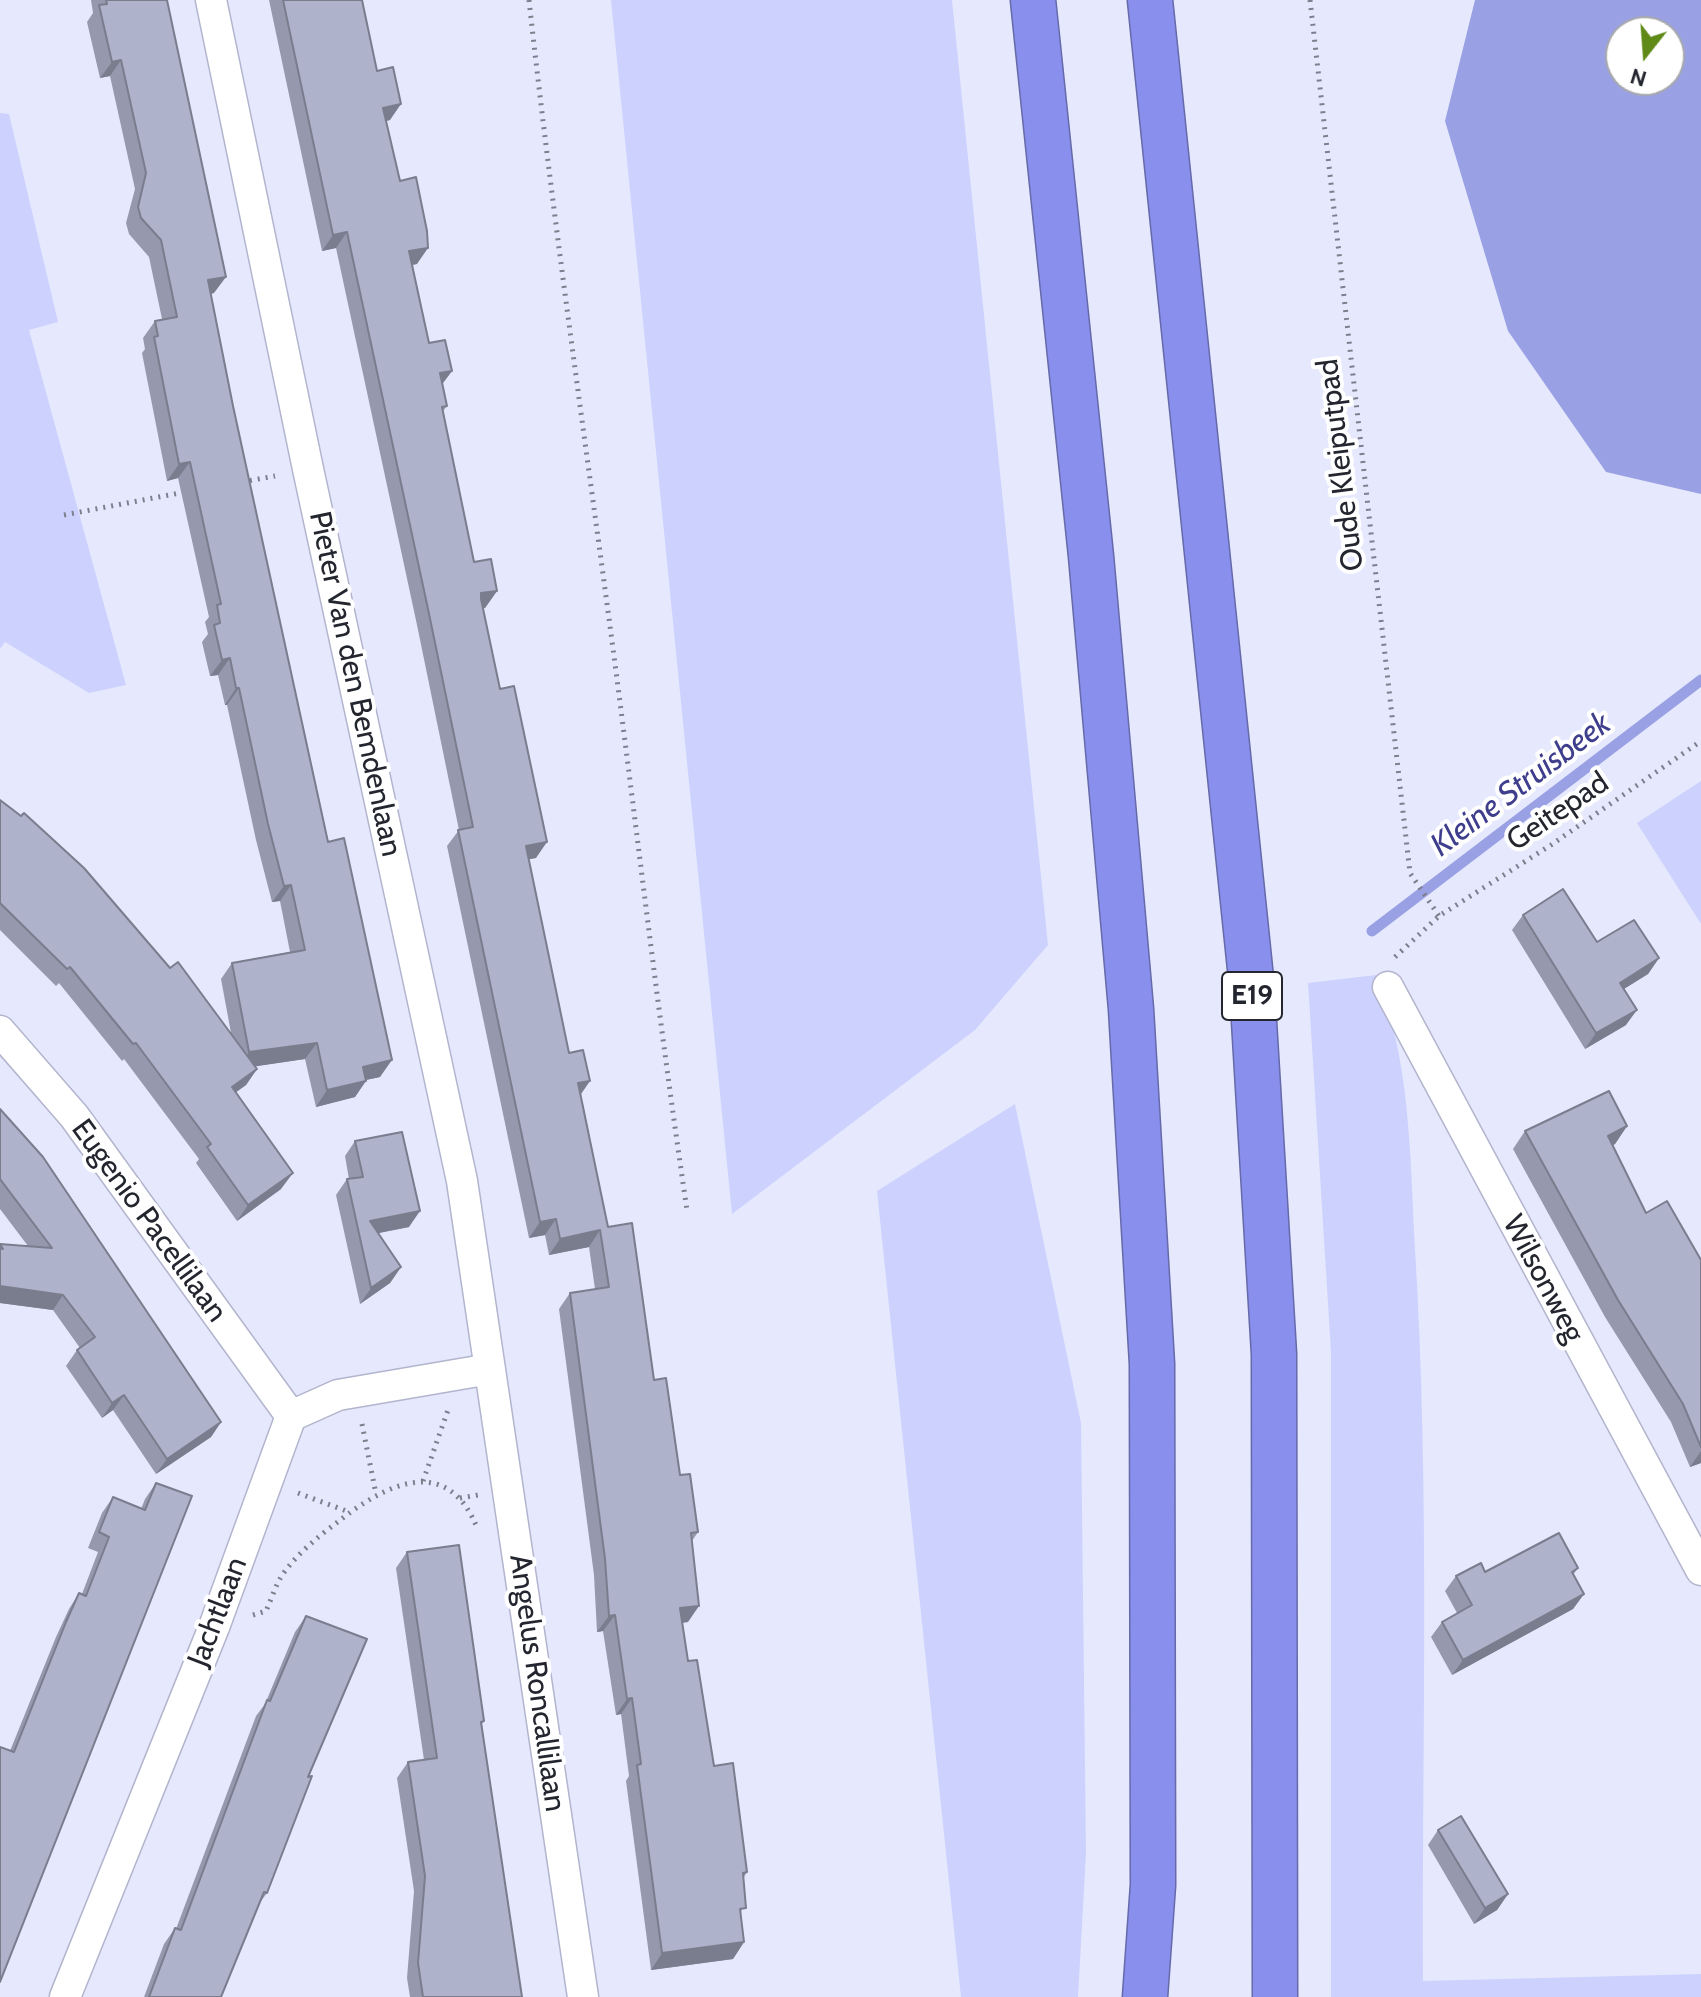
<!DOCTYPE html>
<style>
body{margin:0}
#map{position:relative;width:1701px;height:1997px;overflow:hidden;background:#e6e9fd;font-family:Cabin,sans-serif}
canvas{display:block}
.north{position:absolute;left:1605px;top:16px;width:80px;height:80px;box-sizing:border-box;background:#fff;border:2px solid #a7a8ac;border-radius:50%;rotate:197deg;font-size:22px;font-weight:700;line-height:32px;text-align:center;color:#24262f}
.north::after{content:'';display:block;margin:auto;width:28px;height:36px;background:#5f8a18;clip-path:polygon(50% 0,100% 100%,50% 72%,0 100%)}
</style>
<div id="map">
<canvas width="1701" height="1997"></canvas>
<div class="north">N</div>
</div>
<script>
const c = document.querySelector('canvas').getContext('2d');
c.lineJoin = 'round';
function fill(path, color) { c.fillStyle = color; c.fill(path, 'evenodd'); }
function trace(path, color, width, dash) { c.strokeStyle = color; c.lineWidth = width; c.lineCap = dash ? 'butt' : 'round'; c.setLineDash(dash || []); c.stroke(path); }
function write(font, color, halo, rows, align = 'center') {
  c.font = font + ' Cabin,sans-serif'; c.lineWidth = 8; c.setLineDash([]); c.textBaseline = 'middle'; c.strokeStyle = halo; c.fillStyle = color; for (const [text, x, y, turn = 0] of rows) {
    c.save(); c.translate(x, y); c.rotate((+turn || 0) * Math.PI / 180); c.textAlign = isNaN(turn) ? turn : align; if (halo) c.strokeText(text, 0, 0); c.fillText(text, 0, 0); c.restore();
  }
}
const green = new Path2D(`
 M611,0h341l96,945 -73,85 -243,184z
 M0,113l9,1 49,208 -29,8 97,355 -37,8 -84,-51 -5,7z
 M1701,781v143l-64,-101z
 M1376,975c35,85 34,183 39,274 15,243 7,488 8,732l278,-7v23h-370v-645l-23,-369z
 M1015,1104l66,319 5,430 -8,144h-117l-84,-806z`);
const water = new Path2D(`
 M1475,0h226v494l-95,-22 -98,-141 -63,-210zM1621,32h48v48h-48z`);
const stream = new Path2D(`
 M1372,931l329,-251`);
const path = new Path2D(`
 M529,0c23,209 53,418 81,626 26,195 48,390 77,584
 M1310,0l100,873 29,43
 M242,482l33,-6
 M64,515l121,-23
 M1395,957l44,-41 112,-71 150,-104
 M362,1424l14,70
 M423,1481l25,-71
 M298,1493l51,19
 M460,1498l18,-3
 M253,1615l13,-4c5,-11 9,-24 15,-34 14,-22 38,-41 58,-56 48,-38 109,-68 139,9`);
const street = new Path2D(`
 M211,0l97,469 154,712 121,816
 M1388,987l313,583
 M0,1031l74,85 217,300
 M65,1997l149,-370 77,-211 47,-21 152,-26`);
const highway = new Path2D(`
 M1033,0l58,556 40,453 21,355 1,521 -8,112
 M1150,0l102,988 22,366 1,643`);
const wall = new Path2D(`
 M91,0h76l47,293 -3,1 22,112 147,671 -14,3 -11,17 -39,10 -11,-48 -50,7 2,3 -11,16 -10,7 45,97 -44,32 -41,-58 3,-4 -75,-100 -2,2 -63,-78 -3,3 -56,-56v-130l170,168 61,65 -10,-54 11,-16 58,-11 -10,-51 -8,1 -16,-62 -29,-135h-2l-7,-30 -8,1 -8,-34 6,-8 -3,-12 4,-5 -31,-139 -11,3 -25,-128 3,-4 -2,-11 12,-17 7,-2 -13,-62 -20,-23 -3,-11 9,-34 -25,-113 -10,2 -13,-56 6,-9z
 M269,0h93l15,71 13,49 -4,1 31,143 -5,1 17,78 23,28 -10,13 5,22 -4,5 31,151 23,29 -12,17h-2l53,250 -8,1 41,194 12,41 27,133 46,153 26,95 18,57 -6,9 -4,81 -6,1 6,38 26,105 33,106 -3,5 -3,39 3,26 -11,17 -82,11 -25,-189 3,-5 -8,-62 -5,1 -13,-84 -6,1 -3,-57 -35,-266 11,-16 25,-4 -6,-42 -40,8 -4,-20 -16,3 -82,-392 12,-16 -42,-205 -81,-377 -14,3z
 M1523,915l74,27 62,16 -11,16 -24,15 2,36 -41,24 -73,-119z
 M0,1109l221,313 -10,15 -55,37 -43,-64 -11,8 -36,-52 11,-16 3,-2 -27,-38 -53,-7v-59l28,2 -28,-37z
 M1627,1126l-12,18 -2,1 33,68 55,47v203l-11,4 -19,-45 -66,-105 -92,-168 12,-18z
 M355,1141l54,86 -31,6 23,34 -11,16 -30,21 -24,-109 11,-16h2l-4,-23z
 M156,1483l-156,499 10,-231 46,-114 13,-28 10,-16 3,1 16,-42 -10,-4 14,-35 11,-16 28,12 4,-10z
 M407,1552l77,169 -3,4 41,272h-112l-3,-19 7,-87 -17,-113 11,-16 16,-2 -28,-192z
 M1578,1568l-5,7 11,19 -11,15 -121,66 -21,-38 11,-15 15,-9 -12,-22 11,-15 29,-4z
 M306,1616l2,161 -41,116 -9,12 -37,92h-77l20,-53 11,-16 1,1 80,-213 9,-12 30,-72z
 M1438,1830l70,64 -11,16 -23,14 -46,-79z`);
const shadedWall = new Path2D(`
 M121,60l-11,16 -10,2 12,-16z
 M401,104l-11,16 -18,4 11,-16z
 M347,232l-11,16 -14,3 11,-16z
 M428,248l-11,16 -19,3 11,-16z
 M226,277l-12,16 -17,3 11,-16z
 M452,371l-12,16v-14z
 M190,462l-12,16 -11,3 12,-17z
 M497,591l-12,17 -15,2 11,-17z
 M230,658l-12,17 -8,1 12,-16z
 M236,688h3l-12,17h-2z
 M547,842l-11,16 -22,4 12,-16z
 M291,885l-11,16 -8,1 12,-16z
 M1659,958l-11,16 -39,24 11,-15z
 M1637,1010l-11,15 -41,24 11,-16z
 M317,1043l-12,16 -67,10 11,-17z
 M392,1060l-12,17 -29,6 12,-16z
 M257,1069l-11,16 -25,18 11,-16z
 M366,1081l-11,16 -39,10 11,-17z
 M590,1081l-11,16 -1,-14z
 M1627,1126l-12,18 -19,10 12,-18z
 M293,1173l-12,16 -44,32 11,-16z
 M420,1211l-11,16 -50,10 11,-16z
 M556,1219l-11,16 -16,3 11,-16z
 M600,1230l-11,17 -40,8 11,-16z
 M401,1267l-11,16 -30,21 11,-16z
 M0,1286l63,9 -10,15 -53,-7z
 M124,1395l-11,15 -11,8 10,-15z
 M221,1422l-10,15 -55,37 11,-15z
 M1701,1451v12l-11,4z
 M1584,1594l-11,15 -121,66 11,-15z
 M699,1606l-11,16 -19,2 11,-16z
 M615,1615l-12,16 -6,1 12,-16z
 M632,1698l-11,16 -5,1 11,-16z
 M1508,1894l-11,16 -23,14 11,-16z
 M744,1942l-11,17 -82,11 11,-17z`);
const building = new Path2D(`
 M106,0h61l59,277 -18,3 25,126 95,436 16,-4 48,222 -29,7 3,14 -39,9 -10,-47 -68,9 -17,-89 73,-13 -14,-65 -7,1 -16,-62 -29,-136h-3l-6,-30 -8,2 -8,-35 6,-2 -3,-18 4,-1 -31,-142 -11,2 -25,-127 4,-1 -3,-15 22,-4 -16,-77 -20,-22 -3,-11 8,-34 -25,-113 -9,2 -13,-57 8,-1z
 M283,0h79l15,71 16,-4 8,37 -18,4 17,73 16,-4 11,54 1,17 -19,3 20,92 16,-3 7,31 -12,2 7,33 -5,1 32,155 17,-3 6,32 -16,2v6l19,90 14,-3 33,156 -21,4 43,207 14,-3 7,31 -12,2 30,144 24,-4 22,157 12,-2 14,97 10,-1 8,58 -7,1 8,73 -19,2 8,53 9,-1 17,106 19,-3 14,109 -4,1 3,35 -6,1 4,33 -82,11 -25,-188 4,-1 -9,-66 -5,1 -12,-84 -6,1 -4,-57 -35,-266 39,-6 -9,-57 -40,9 -4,-20 -16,3 -82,-392 15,-3 -45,-218 -81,-377 -14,3z
 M0,800l21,16 3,-3 60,55 86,100 8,-6 79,107 -25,18 61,86 -45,32 -41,-58 4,-3 -75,-101 -3,1 -63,-77 -3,2 -67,-66z
 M1563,889l34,53 37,-22 25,38 -39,25 17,27 -41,23 -73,-118z
 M1609,1091l18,35 -19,10 38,77 21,-12 34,59v187l-18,-43 -65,-104 -93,-169z
 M0,1109l43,48 178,265 -54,37 -43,-64 -12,8 -35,-53 18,-13 -32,-42 -63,-9v-38l3,1 -3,-5 52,4 -52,-69z
 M402,1132l18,79 -50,10 31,46 -30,21 -24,-109 16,-2 -8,-36z
 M156,1483l36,13 -192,486v-235l14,5 52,-130 13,-29 7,3 23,-59 -10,-5 14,-35 32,13z
 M1559,1533l19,35 -6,4 12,22 -121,66 -21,-38 30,-17 -16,-29 25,-13 4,9z
 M459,1545l25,176 -3,1 41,275h-99l-5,-34 7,-87 -17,-114 29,-4 -30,-206z
 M306,1616l61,23 -59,138 4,-1 -45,117 -3,-1 -43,105h-72l26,-69 6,2 86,-230 3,1z
 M1461,1816l47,78 -23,14 -47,-78z`);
const shields = [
 [1252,996,60]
];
const shieldNames = [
 ["E19",1252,996]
];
const streetNames = [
 ["Oude Kleiputpad",1341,465,-97],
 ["Pieter Van den Bemdenlaan",355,684,78],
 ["Geitepad",1558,812,-34],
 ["Eugenio Pacellilaan",149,1221,54],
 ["Wilsonweg",1543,1279,62],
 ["Jachtlaan",218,1612,-69],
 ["Angelus Roncallilaan",537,1683,82]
];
const waterNames = [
 ["Kleine Struisbeek",1521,785,-37]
];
fill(green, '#ccd2fd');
fill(water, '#99a0e4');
trace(stream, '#99a0e4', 11);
trace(street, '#b2b5cd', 33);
trace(highway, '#666aaa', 47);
trace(path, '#7d7f8d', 5, [2, 6]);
trace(street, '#fff', 30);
trace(highway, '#898fec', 44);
fill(wall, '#9699ae');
fill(shadedWall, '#7a7d8d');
fill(building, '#aeb2ca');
trace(building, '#7a7d8d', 2);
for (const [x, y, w] of shields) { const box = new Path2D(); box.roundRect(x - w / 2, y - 24, w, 48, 6); c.fillStyle = '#fff'; c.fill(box); trace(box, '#24262f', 2); }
write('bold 28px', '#24262f', null, shieldNames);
write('30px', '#24262f', '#fff', streetNames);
write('italic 32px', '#3e3e8d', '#fff', waterNames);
</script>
